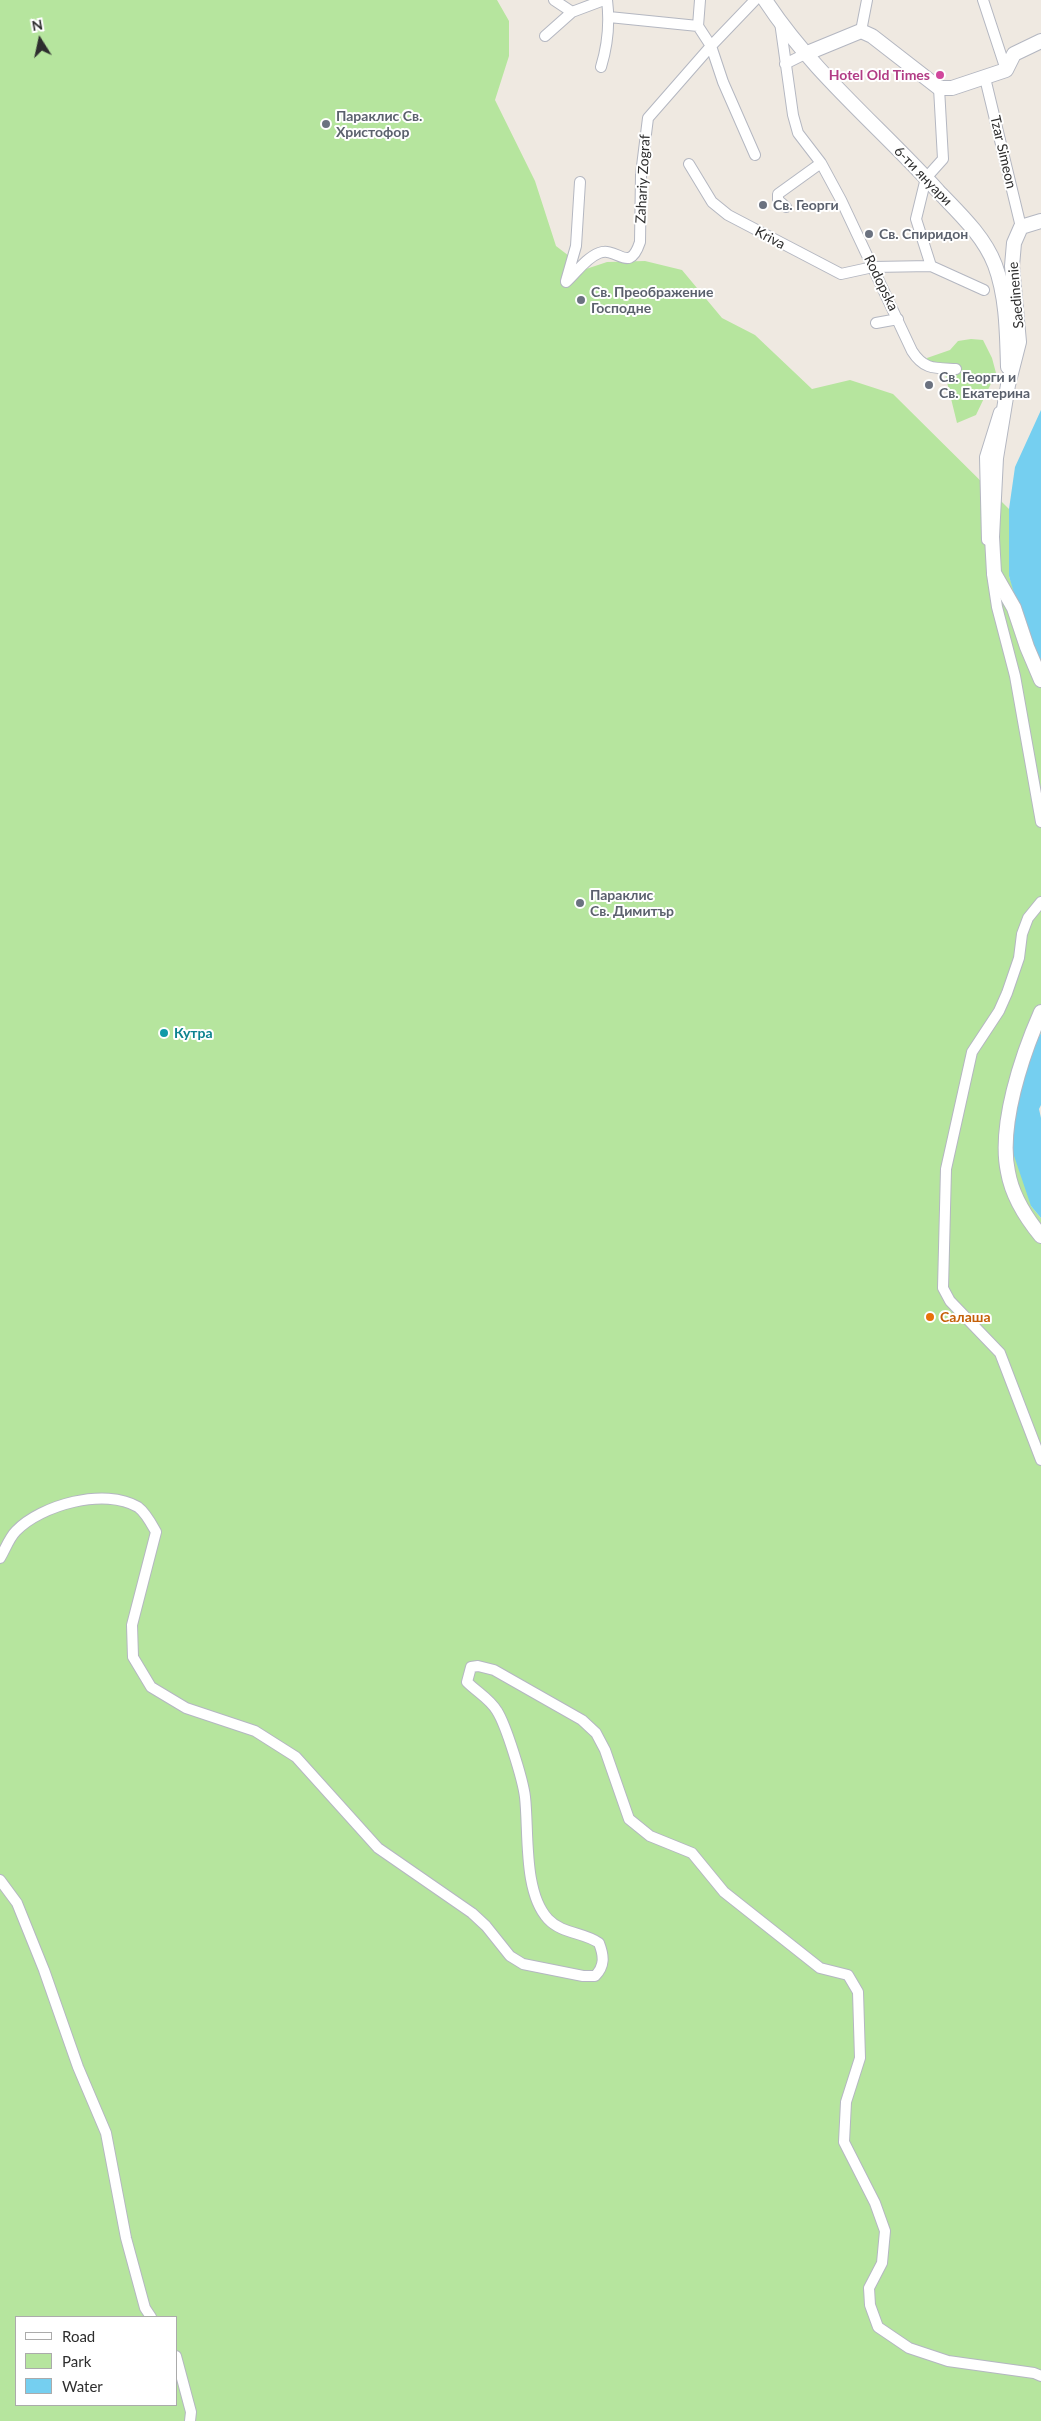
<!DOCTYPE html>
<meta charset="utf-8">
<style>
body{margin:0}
#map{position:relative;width:1041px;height:2421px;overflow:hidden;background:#efe9e1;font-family:Lato,sans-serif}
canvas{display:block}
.legend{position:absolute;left:15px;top:2316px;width:162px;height:90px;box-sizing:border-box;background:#fff;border:1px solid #ababab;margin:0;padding:6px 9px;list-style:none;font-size:15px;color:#2e2e2e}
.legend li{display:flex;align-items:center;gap:10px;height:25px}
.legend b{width:25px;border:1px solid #ababab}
.north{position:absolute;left:15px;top:15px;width:50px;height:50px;-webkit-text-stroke:4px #fff;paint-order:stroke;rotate:350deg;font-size:14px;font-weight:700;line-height:20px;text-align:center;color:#2e2e2e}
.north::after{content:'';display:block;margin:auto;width:18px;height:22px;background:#2e2e2e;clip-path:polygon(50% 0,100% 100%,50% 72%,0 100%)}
</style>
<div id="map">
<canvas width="1041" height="2421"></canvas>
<ul class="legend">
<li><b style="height:6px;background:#fff"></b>Road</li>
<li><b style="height:14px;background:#b6e59e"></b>Park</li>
<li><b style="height:14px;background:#75cff0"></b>Water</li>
</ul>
<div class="north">N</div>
</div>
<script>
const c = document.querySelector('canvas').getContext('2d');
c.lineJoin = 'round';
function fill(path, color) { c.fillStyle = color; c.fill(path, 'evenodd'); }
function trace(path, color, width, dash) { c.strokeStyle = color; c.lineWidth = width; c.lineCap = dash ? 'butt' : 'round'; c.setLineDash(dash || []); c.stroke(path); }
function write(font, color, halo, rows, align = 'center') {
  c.font = font + ' Lato,sans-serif'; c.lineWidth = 4; c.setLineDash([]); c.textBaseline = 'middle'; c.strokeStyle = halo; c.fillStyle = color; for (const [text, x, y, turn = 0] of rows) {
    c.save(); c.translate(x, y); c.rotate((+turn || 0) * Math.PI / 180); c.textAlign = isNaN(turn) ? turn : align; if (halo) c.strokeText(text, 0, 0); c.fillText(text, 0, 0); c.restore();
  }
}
const green = new Path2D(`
 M0,0h497l12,21v35l-14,44 40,81 21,65 30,23 21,-7 38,-1 37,9 40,48 33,17 57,54 38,-9 43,14 116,115v67l32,93v364l-7,12 -3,161 10,12v20l-4,2 4,4v1177h-1041zM16,2317h160v88h-160z
 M971,339l12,1 9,18 4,15 -20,42 -19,8 -12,-49 -17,-10 -1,-6 23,-8 8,-9z`);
const water = new Path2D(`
 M1041,410v259l-11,-20 -21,-73v-67l6,-42z
 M1041,1033v72l-2,4 2,9v100l-10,-12 -21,-62 5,-40 19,-59z`);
const street = new Path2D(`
 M554,0l18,12
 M983,0l23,70
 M609,17l89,9 13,20 12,36 32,73
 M780,22l13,93 5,18 23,30 20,37 71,151c12,19 23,17 44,18
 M698,26l2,-26
 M861,31l6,-31
 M545,36l27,-24 32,-12
 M785,64l20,-10
 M601,67c7,-23 9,-43 6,-67
 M985,78l36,149
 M689,164l23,38 16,13 113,59 32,-7 58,-1 53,24
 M786,207l-8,-7v-6l43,-31
 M931,266l-15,-47 10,-41 17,-19 -4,-71
 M566,281l10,-35 4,-64
 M566,282c10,-9 20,-24 33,-29 19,-7 30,22 41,-11l1,-68 7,-56 63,-72 44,-46
 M876,323l22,-4
 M987,540l-2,-83 14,-45
 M992,574l5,33 18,69 26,146
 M1041,902l-13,16 -6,16 -3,24 -12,35 -8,18 -27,41 -26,117 -3,119 7,13 50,52 41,107
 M0,1558c5,-8 9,-20 16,-27 25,-26 89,-44 122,-24 8,6 13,16 18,25l-24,93 1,32 18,30 35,21 69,23 41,26 82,91 94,65 14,13 24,30 13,8 60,12h12c10,-10 9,-20 4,-33 -16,-11 -37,-9 -51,-24 -25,-27 -19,-87 -23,-122 -2,-17 -19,-72 -28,-86 -7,-12 -20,-19 -30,-29l4,-15 7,-1 16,4 88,50 14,13 9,17 24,69 21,17 42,17 32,39 96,76 28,7 10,17 2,66 -14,44 -2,40 31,61 10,28 -3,32 -13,25 1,17 8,22 31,21 39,13 86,12 7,3
 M0,1880l17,23 27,67 34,97 28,66 20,105 19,70 6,9
 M176,2356l15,56 -1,9`);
const secondary = new Path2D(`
 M765,0c47,72 115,127 173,191 21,22 46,45 57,74 12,32 12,69 13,102
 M805,54l56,-23 11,5 67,52h13l54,-18 8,-16 27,-13
 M1041,221l-20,6 -7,16 -2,23 7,76 -11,43 -12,73 -4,79 2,36 20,35 13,39 14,33
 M1041,1012c-19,43 -43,114 -33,160 4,23 19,47 33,64`);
const markers = [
 [940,75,5,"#d1479c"],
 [326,124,5,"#6b7280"],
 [763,205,5,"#6b7280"],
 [869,234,5,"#6b7280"],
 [581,300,5,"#6b7280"],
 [929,385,5,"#6b7280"],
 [580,903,5,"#6b7280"],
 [164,1033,5,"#0f9aa8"],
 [930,1317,5,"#e8710a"]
];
const hotelNames = [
 ["Hotel Old Times",930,75]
];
const worshipNames = [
 ["Параклис Св.",336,116],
 ["Христофор",336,132],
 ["Св. Георги",773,205],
 ["Св. Спиридон",879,234],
 ["Св. Преображение",591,292],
 ["Господне",591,308],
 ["Св. Георги и",939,377],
 ["Св. Екатерина",939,393],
 ["Параклис",590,895],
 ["Св. Димитър",590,911]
];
const streetNames = [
 ["Tzar Simeon",1003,152,77],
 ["6-ти януари",923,176,46],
 ["Zahariy Zograf",643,179,-87],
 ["Kriva",770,238,28],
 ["Rodopska",881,283,64],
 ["Saedinenie",1016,295,-95]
];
const cultureNames = [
 ["Кутра",174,1033]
];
const foodNames = [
 ["Салаша",940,1317]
];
fill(green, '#b6e59e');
fill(water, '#75cff0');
trace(street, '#b4b7c1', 12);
trace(secondary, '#b4b7c1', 16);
trace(street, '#fff', 10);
trace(secondary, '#fff', 14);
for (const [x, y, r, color] of markers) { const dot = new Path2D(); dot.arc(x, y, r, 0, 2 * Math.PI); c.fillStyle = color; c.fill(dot); trace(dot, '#fff', 2); }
write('bold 14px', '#b23c85', '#fff', hotelNames, 'right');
write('bold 14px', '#5b616d', '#fff', worshipNames, 'left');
write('14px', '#2e2e2e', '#fff', streetNames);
write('bold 14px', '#0d838f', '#fff', cultureNames, 'left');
write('bold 14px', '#c56008', '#fff', foodNames, 'left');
</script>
